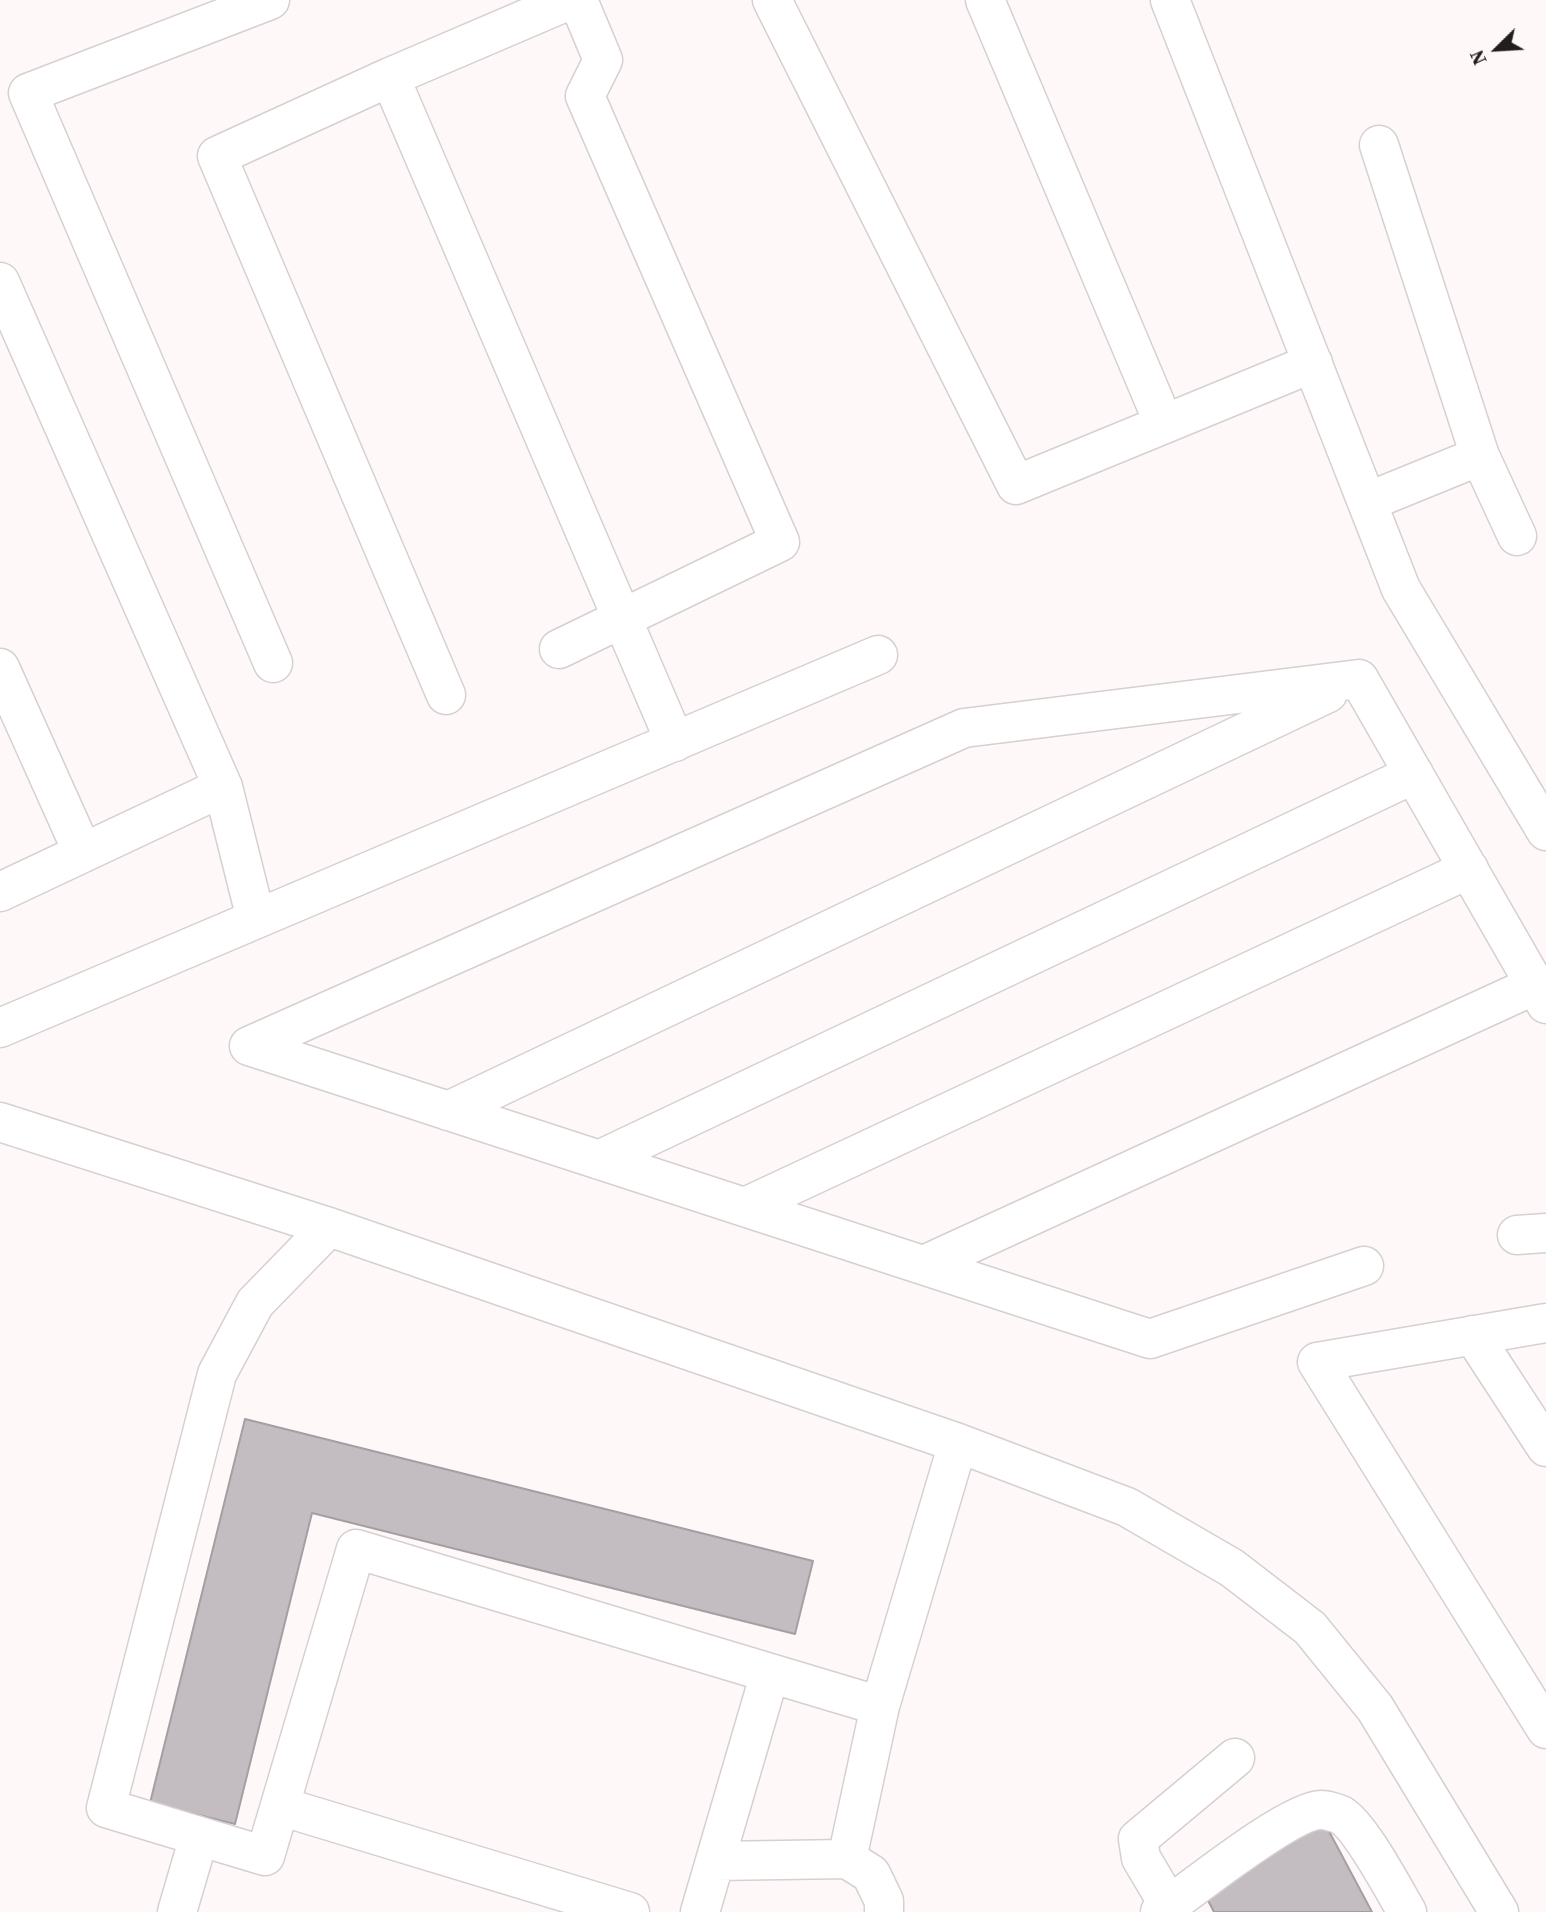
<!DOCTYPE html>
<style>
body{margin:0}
#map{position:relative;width:1546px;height:1912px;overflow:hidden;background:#fff8f9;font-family:"Source Serif 4",serif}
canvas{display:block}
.north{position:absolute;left:1462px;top:14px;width:70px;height:70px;-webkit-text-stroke:5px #fff8f9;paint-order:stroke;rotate:246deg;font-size:19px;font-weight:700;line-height:28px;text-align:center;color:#211e1e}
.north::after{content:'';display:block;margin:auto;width:24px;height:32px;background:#211e1e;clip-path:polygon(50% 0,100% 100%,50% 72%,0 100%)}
</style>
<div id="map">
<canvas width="1546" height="1912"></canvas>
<div class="north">N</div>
</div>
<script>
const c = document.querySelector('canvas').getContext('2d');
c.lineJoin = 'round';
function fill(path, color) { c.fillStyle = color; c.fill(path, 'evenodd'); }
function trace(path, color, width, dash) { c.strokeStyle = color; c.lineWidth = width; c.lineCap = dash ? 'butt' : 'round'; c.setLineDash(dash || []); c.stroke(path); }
const building = new Path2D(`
 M245,1419l568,142 -18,73 -483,-121 -77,311 -85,-21z
 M1323,1820l49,92h-158l-14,-27z`);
const minor = new Path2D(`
 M270,0l-242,93 245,570
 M772,0l244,485 297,-122
 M985,0l179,424
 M1170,0l231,589 145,242
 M390,77l285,665
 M1379,145l101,311 37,80
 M0,282l223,505 33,132
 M1367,502l113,-46
 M559,649l221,-107 -195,-446 18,-36 -25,-60
 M0,668l83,185
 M446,695l-229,-539 173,-79 180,-77
 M0,892l223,-105
 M0,1028l878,-373
 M448,1111l880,-418
 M0,1122l329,105 629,216 169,64 105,61 78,60 65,80 124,204
 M599,1160l815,-386
 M745,1207l724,-338
 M329,1227l-74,76 -38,71 -111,434 159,48 91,-307 524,157
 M1517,1235l29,-2
 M924,1265l611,-280
 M1364,1266l-214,73 -901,-293 715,-318 395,-49 187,325
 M1546,1323l-229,39 229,367
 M1473,1335l73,112
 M280,1806l350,106
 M847,1859l24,15 13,27v11
 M715,1861l132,-2 33,-153 78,-263
 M177,1912l22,-75
 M700,1912l70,-239
 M1160,1912c30,-21 130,-102 161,-102 5,0 16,3 20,5 20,12 53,75 66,97
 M1173,1912l-32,-54 -3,-19 97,-81`);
fill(building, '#c3bcc0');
trace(building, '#a59fa3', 2);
trace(minor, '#d7cfd1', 41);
trace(minor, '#fff', 38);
</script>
